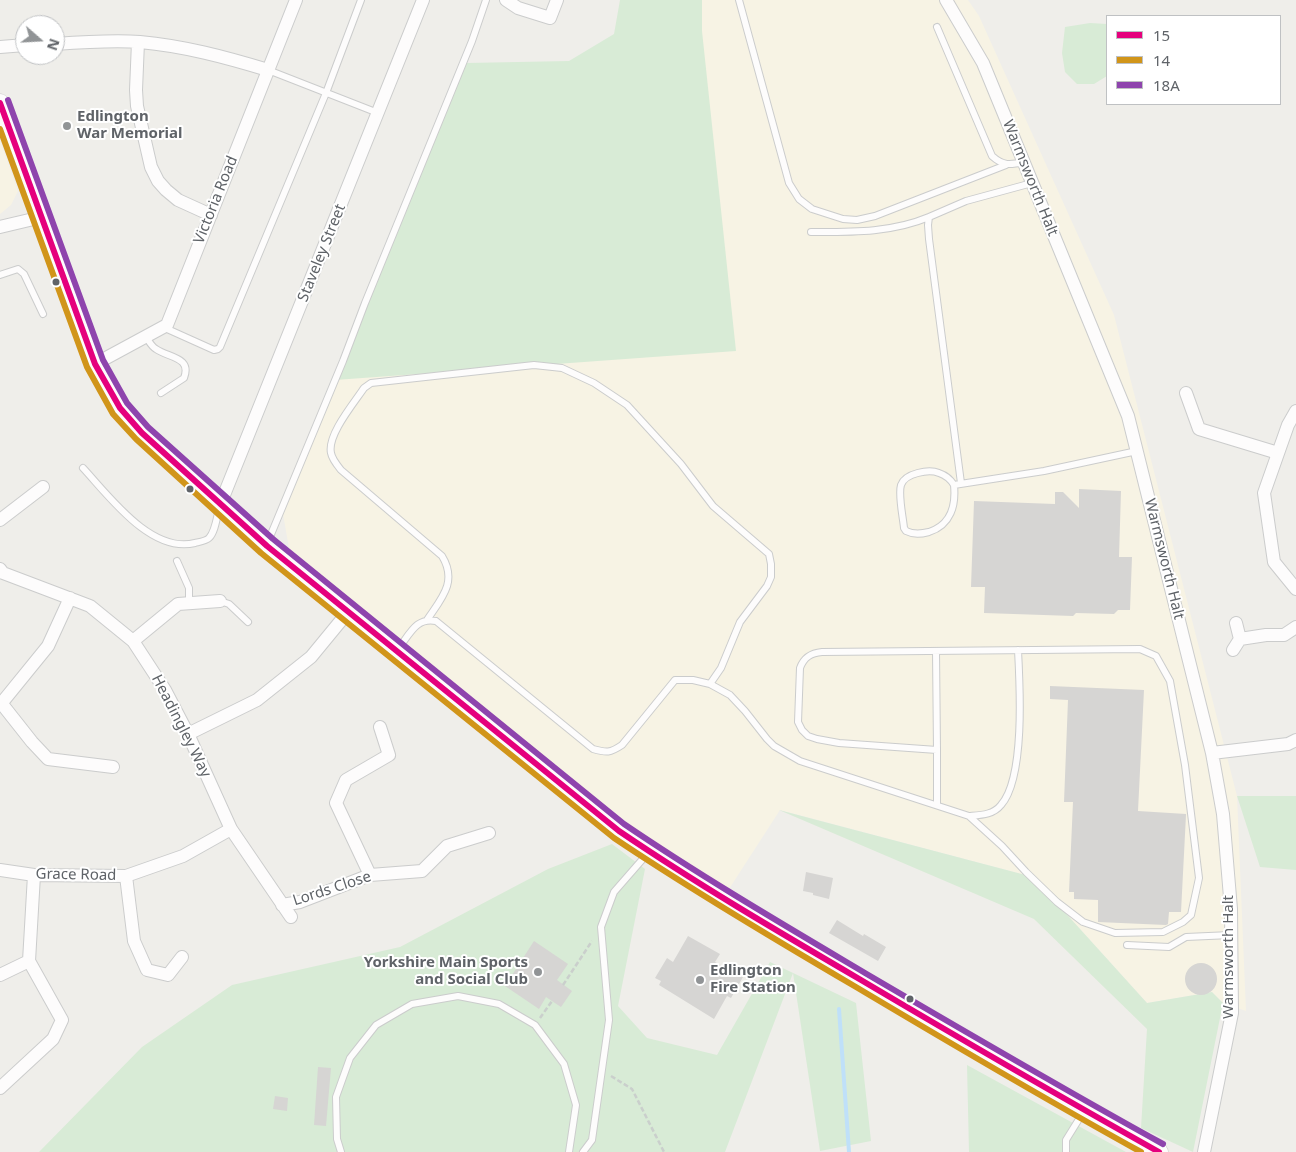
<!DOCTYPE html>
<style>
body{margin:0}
#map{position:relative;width:1296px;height:1152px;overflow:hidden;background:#efeeea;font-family:"Noto Sans",sans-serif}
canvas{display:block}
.legend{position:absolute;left:1106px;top:15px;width:175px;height:90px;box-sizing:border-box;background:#fff;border:1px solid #bfc1c3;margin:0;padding:6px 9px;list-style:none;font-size:15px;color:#5f6368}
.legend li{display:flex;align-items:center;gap:10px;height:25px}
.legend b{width:25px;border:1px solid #bfc1c3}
.north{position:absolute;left:15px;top:15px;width:50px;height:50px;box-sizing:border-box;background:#fff;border:1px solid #bfc1c3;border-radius:50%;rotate:109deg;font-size:14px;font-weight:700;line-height:20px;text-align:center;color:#5f6368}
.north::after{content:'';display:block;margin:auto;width:18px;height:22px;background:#919496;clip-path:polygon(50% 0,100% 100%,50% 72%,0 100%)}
</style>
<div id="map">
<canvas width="1296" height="1152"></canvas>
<ul class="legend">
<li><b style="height:6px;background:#e5007d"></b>15</li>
<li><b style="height:6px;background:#d1951a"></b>14</li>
<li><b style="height:6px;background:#8e44ad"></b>18A</li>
</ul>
<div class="north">N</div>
</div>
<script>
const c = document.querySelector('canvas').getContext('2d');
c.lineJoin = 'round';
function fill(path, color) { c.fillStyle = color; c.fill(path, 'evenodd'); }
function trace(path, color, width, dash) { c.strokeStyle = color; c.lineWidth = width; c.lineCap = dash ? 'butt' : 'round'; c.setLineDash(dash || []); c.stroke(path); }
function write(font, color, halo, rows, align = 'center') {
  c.font = font + ' "Noto Sans",sans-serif'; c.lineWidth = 4; c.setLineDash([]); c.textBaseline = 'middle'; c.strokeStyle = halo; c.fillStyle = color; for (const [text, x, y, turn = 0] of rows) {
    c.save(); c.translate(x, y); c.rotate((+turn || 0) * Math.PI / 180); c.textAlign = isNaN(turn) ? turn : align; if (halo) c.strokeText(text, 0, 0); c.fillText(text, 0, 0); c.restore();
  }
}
const commercial = new Path2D(`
 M702,0h266l11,16 135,299 123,481 9,215 -23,-8 -11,-11 -65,11 -114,-126 -253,-67 -51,79 -5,11 -62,-40 -370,-294 -10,-58 53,-128 367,-349z
 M0,140l18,51 -7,14 -11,9z`);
const green = new Path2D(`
 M620,0h82v31l34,320 -401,29 131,-317 103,-2 45,-27z
 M1090,23l17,1v52l-13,8h-17l-12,-12 -3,-19 3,-26z
 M1237,796h59v74l-36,-3z
 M779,810l254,67 114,126 65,-11 11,11 -30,149 -52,-24 6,-99 -113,-110z
 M612,844l33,25 -27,137 29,32 70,17 53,-93 86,41 15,138 -51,10 -27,-178 -68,179h-686l103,-105 90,-62 168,-38 148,-78z
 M967,1065l159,87h-157z`);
const stream = new Path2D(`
 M839,1009l10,143`);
const building = new Path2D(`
 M1079,489l42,2 -2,66h13l-2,53h-12l-4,4 -38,-1 -3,3 -89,-3 1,-26h-14l3,-86 81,3v-12h8l16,16z
 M1050,686l94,4 -6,121 48,3v1l-5,97h-12l-1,12 -2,1 -68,-3v-22l-24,-1v-7h-5l4,-90h-9l4,-102 -18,-1z
 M806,872l27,6 -4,21 -16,-4v-2l-10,-2z
 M837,920l26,16 1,-2 22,13 -8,14 -49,-28z
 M688,936l32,18 -5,8 28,15 -12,21 -4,-2 -13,23 -55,-34 2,-4 -6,-3 12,-20 6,4z
 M534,941l34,23 -11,16 15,11 -11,16 -15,-10 -7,12 -34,-23z
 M1185 979a16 16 0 1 1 32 0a16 16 0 1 1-32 0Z
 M318,1067l13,1 -5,58 -12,-1z
 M275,1096l13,2 -1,13 -14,-2z`);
const path = new Path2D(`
 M563,985l29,-44
 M540,1018l12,-17
 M611,1076l21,13 32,63`);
const service = new Path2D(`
 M739,0l50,183 10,16 13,10 31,10 14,1 18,-4 131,-51
 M937,27l55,129c11,10 18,9 32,6
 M268,70l110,43
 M811,232c40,0 80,1 118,-15
 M0,275l18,-6 6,5 19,40
 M165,328l49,22 4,-1 2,-2 106,-254 35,-93
 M146,337c3,4 5,9 10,12 13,9 36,8 28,29l-23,15
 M83,468c26,28 68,86 112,75 4,-1 11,-2 14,-5 7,-7 8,-24 11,-33
 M961,483l-32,-244 -1,-14 1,-8 37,-16 66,-18
 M954,485c2,20 -3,40 -25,47 -8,2 -15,3 -23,-1l-2,-3c-1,-11 -6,-33 -3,-43 4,-12 28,-16 38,-12 6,2 12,7 15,12l90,-14 93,-20
 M267,544l76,-183 22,-58 107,-262 14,-41
 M177,561l12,27v16
 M220,601l9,3 19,18
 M427,620c14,-21 31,-38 15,-64l-101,-86c-4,-5 -9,-11 -10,-17 -4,-18 23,-50 33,-65l7,-5 163,-18 28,3 32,15 33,22 54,59 32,42 56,48 2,10v13l-4,9 -27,36 -19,46 -11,16
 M398,649c12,-15 18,-32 38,-28l157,128c14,4 17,4 29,-4l53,-65h18l17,4 20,11 15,16 22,28 7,7 26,15 169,55 33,30 24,26 31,30 26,20 32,11 48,-1 20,-10 8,-7 8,-37 -14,-113 -15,-84 -14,-25 -16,-7 -318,3c-11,1 -18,5 -22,16l-2,54 4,8 6,6 9,3 22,4 98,7v55
 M936,651l1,99
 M969,816c12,-1 24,-1 32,-11 24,-27 19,-118 17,-155
 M1127,945l42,2 17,-10 45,-2
 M341,1152l-4,-13 -1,-42 14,-39 26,-33 36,-21 46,-8 41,8 36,21 29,39 12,41 -7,47
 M583,1152l9,-12 17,-120 -8,-93 13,-35 34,-39
 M1066,1152v-12l18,-29`);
const minor = new Path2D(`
 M506,0l12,8 32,10 7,-18
 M946,0l37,63 145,353 84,337 11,61 8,95 1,104 -28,139
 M138,42l-2,48 1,16 14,61 7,14 8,9 12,10 33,15
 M55,44c28,-2 57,-4 85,-2 44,4 85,15 128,28
 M0,47l25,-2
 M0,227l42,-10
 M95,364l72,-39 129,-325
 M1186,393l13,36 79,24
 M1296,411l-8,14 -24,68 10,69 22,27
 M220,505l203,-505
 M0,520l43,-33
 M0,569l3,4 87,33 43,35 32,49 23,44 43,95 60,88
 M1236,623l4,16
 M133,641l45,-37 42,-3
 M1233,650l7,-11 26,-4h18l12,-8
 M2,704l30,38 16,17 65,8
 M0,705l48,-59 22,-48
 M188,734l69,-34 54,-43 37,-45
 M1212,753l76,-9 8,-4
 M0,870l34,5 92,1 57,-20 48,-27
 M370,875l-34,-72 10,-23 43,-25 -9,-28
 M126,876l8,65 13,29 21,5 14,-18
 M282,905l18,-3 70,-27 52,-4 25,-25 42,-13
 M0,975l29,-14
 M0,1088l53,-49 9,-19 -33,-59 5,-86`);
const secondary = new Path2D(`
 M0,103l95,261 25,44 22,25 125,113 352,285c82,57 169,106 255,157 94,55 189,111 285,164`);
const bus1 = new Path2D(`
 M0,103l95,261 25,44 22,25 125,113 352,285c78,53 160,101 242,149 98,58 198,116 298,172`);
const bus2 = new Path2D(`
 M0,129l87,238 26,47 23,25 125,114 353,285c79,53 160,101 242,149 94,56 189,112 285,165`);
const bus3 = new Path2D(`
 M8,100l95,260 24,43 21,24 125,112 351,285c78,53 160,101 241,149 99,58 198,116 298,171`);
const markers = [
 [67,126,5,"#919496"],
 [56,282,4.5,"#5f6368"],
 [190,489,4.5,"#5f6368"],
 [538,972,5,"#919496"],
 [700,980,5,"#919496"],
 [910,999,4.5,"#5f6368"]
];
const poiNames = [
 ["Edlington",77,117],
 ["War Memorial",77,134],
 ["Yorkshire Main Sports",528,963,"right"],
 ["and Social Club",528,980,"right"],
 ["Edlington",710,971],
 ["Fire Station",710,988]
];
const streetNames = [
 ["Warmsworth Halt",1030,178,68],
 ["Victoria Road",216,200,-68],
 ["Staveley Street",322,253,-68],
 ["Warmsworth Halt",1164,559,76],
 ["Headingley Way",181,726,63],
 ["Grace Road",76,875,1],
 ["Lords Close",332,889,-18],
 ["Warmsworth Halt",1229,957,-90]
];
fill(commercial, '#f7f3e4');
fill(green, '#d8ebd6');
trace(stream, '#bfe0f9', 4);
fill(building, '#d6d5d3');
trace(service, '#cbcccc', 8);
trace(minor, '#cbcccc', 14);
trace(secondary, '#cacacb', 19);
trace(path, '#cacfcc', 2.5, [5, 2.5]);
trace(service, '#fdfcfc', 6);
trace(minor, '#fdfcfc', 12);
trace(secondary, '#fdfcfc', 18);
trace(bus1, '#e5007d', 6);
trace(bus2, '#d1951a', 6);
trace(bus3, '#8e44ad', 6);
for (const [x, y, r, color] of markers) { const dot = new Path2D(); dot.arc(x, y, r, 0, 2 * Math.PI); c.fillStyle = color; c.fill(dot); trace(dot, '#fff', 2); }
write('bold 15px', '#5f6368', '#fff', poiNames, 'left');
write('15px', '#5f6368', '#fff', streetNames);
</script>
